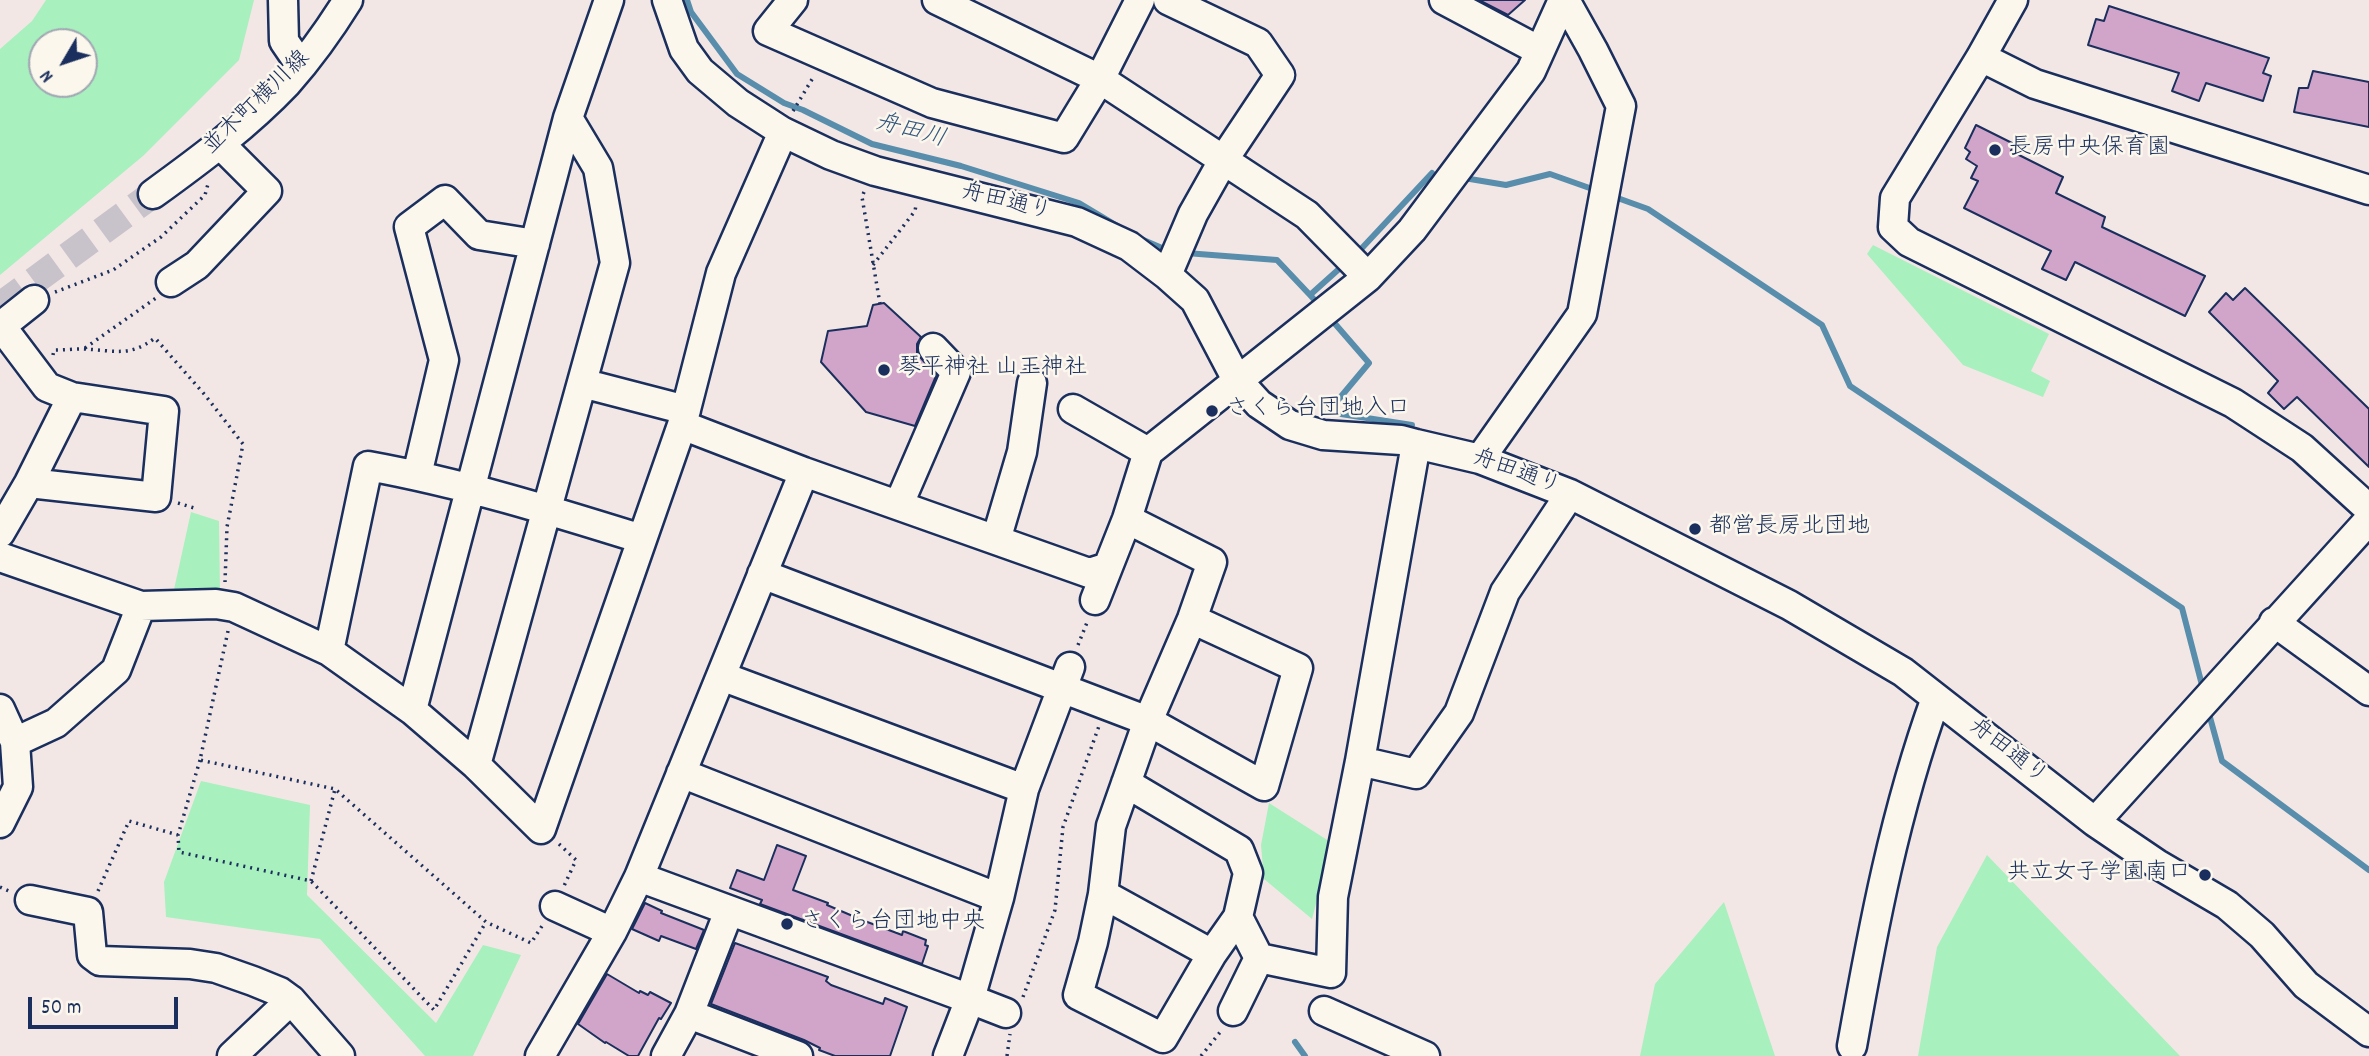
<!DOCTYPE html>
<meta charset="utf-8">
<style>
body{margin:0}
#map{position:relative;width:2369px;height:1056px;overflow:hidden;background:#f3e7e5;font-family:Dekko,sans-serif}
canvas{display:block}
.north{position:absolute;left:28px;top:28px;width:70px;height:70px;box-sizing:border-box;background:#fbf7ec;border:2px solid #a1a7b3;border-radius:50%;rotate:231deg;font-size:19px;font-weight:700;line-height:28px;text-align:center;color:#1b2f5e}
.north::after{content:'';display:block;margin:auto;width:24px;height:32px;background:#1b2f5e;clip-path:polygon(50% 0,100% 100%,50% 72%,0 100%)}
.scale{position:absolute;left:28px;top:997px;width:150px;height:32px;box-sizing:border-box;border:4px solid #1b2f5e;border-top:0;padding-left:9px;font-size:21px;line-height:24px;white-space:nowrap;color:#1b2f5e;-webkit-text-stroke:5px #fbf7ec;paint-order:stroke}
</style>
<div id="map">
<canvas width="2369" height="1056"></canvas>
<div class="north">N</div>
<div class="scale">50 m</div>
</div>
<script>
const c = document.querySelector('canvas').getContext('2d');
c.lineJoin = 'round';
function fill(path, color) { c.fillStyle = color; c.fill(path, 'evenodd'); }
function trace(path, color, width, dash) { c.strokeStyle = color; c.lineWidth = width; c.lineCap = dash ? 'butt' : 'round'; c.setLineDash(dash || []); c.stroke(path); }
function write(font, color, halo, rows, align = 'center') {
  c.font = font + ' Dekko,"Klee One",sans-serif'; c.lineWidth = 5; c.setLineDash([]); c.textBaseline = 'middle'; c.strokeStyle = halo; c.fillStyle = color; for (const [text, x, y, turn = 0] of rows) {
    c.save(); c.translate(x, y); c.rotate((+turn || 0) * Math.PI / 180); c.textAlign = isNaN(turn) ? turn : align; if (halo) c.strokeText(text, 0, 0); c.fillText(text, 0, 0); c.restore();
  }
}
const green = new Path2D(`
 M46,0h208l-15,60 -96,96 -143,119v-226l32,-28zM42,42h42v42h-42z
 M1873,245l176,89 -18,37 19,10 -7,16 -80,-32 -96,-111z
 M191,512l28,9 1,71 -47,2z
 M201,781l109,24 -3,90 129,128 47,-78 38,10 -48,101h-48l-105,-117 -154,-22 -2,-35z
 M1269,803l63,40 -20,76 -48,-40 -3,-34z
 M1987,855l193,201h-262l19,-109z
 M1724,902l51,154h-135l15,-72z`);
const stream = new Path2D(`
 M687,0l4,12 46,62 47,29 19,7 69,34 89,22 118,37 40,24
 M1464,178l42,7 44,-11 48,17
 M1612,196l36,13 174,116 28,61 332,222 21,81
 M1141,239l21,9
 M1362,248l70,-75
 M1186,253l91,7 33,35 29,-26
 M1310,295l11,12
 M1330,318l39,45 -41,49 84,13
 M2208,710l14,51 147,109
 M1295,1042l10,14`);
const building = new Path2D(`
 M1479,0h46l-17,15z
 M2109,6l160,52 -6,15 8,3 -8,25 -57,-18 -7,18 -27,-10 7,-18 -91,-28 8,-26 8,2z
 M2313,71l56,11v45l-75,-15 5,-24h9z
 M1976,125l38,19 -3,7 52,26 -7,16 49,24 -3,10 103,49 -20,40 -110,-54 -9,18 -24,-11 9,-18 -87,-43 14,-27 -7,-3 6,-12 -11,-7 4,-7 -5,-4z
 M2245,288l124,121v58l-72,-70 -13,12 -16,-16 10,-12 -69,-69 17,-19 7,7z
 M884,303l37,34 -4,7v9l19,23 -21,50 -49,-14 -45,-50 7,-31 39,-5 6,-21z
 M777,845l29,11 -13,34 35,13 -1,2 35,15 40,15 1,-4 23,9 -1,5 3,1 -6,18 -162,-60 2,-4 -32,-12 7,-18 27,10z
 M645,903l17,8 -1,2 43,17 -8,19 -35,-13 -2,5 -27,-12z
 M735,943l93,34 -2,4 5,4 52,19 2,-6 22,9 -17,49h-55l-16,-6 1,-2 -16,-8 -93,-36z
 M607,974l32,19 1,-2 8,4 2,-3 21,11 -10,16 -2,-1 -21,38h-9l-23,-14 -1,1 -27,-19z`);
const minorTunnel = new Path2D(`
 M0,306l153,-112`);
const path = new Path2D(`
 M793,111l21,-35
 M864,192l-2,5 18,107
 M873,265l42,-54 1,-6
 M55,292l58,-22 48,-33 44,-42 3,-11
 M85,348l71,-50
 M53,355l1,-5c10,0 20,-1 29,-1 30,1 46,9 72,-11l50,57 38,49 -16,83 -2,55
 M178,503l16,5
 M228,631l-28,129 135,29 151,133 45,21 11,-17
 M1078,645l10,-25
 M200,760l-22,75 1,17 132,29 123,129 52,-88
 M559,844l17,16 -12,26
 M311,881l24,-92
 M0,887l11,5
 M98,891l31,-70 49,14
 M1023,997l32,-87 8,-83 36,-101
 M1007,1056l3,-22
 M1201,1056l20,-25`);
const minor = new Path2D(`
 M283,0l1,41 17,25
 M667,0l17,49 16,22 38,32 45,29 48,23 44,16 202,51 52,24 38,29 28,25 42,80 22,24 31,21 33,10 78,5 15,4 64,15 90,35 219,111 114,67 192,150 62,42 70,41 35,30 44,50 63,47
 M793,0l-25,31 164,72 132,35 36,-59 40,-79
 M937,0l163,79 207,136 61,62
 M1444,0l96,51
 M2013,0l-32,57 -86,141 -2,29 16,15 324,161 69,45 67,61
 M1981,57l54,27 334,106
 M153,194c47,-34 94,-69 134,-111 23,-26 43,-54 61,-83
 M1167,275l26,-61 31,-55 56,-84 -22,-32 -90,-43
 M171,282l26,-17 70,-74 -47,-47
 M582,383l104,27
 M1073,409l75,43
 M682,425l122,47 285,101 19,-6 19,-48 21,-67 220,-175 44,-47 119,-159 32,-71
 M1416,444l-56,317 56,13 43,-61 46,-121 65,-98
 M1480,459l102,-145 25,-134 14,-74 -28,-56 -28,-50
 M417,475l27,-115 -35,-133 36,-27 34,35 56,9
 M29,483l127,14 8,-86 -92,-14 -25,-10 -40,-53 -2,-11 29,-23
 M899,504l57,-132 -23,-24
 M0,533l29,-50 43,-86
 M996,540l26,-88 10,-69
 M0,557l141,49
 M762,574l386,147 44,-102 20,-57 -85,-43
 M1095,600l13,-33
 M2274,622l95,69
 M329,651l39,-185c94,17 184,45 274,73
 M721,676l303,113
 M0,709l15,33 3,45 -18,36
 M412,710l156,-592 41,-118
 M15,742l41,-19 60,-53 25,-64 75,-2 18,3 95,44 83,59 64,55 65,64 141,-404 39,-152 62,-141
 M476,765l139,-502 -17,-95 -30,-50
 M681,773l318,125
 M1126,783l113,67 9,23 -10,44 -26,37 -49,84 -85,-43 15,-53 10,-48 8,-68 37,-105 116,65 34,-118 -106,-49
 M2095,822l274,-302
 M639,877l331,122 29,-101 25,-109 46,-122
 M1103,894l109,60
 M30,900l58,12 4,43 8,6 90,3 26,4 37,13 27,11 11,8 49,56
 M555,906l57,26
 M1238,917l21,41 72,15 2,-76 27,-136
 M1233,1011l26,-53
 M1324,1011l101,45
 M689,1014l109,42
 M1852,1046c21,-118 43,-235 84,-348
 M232,1056l59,-56
 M540,1056l72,-124 27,-55 165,-405
 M666,1056l23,-42 40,-103
 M948,1056l22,-57 36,14`);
const markers = [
 [1995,150,7,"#1b2f5e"],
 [884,370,7,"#1b2f5e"],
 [1212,411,7,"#1b2f5e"],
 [1695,529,7,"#1b2f5e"],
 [2205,875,7,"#1b2f5e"],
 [787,924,7,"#1b2f5e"]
];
const streetNames = [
 ["並木町横川線",258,104,-44],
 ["舟田通り",1006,204,14],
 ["舟田通り",1516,474,20],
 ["舟田通り",2007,753,38]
];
const poiNames = [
 ["長房中央保育園",2009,150],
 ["琴平神社 山王神社",898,370],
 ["さくら台団地入口",1226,411],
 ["都営長房北団地",1709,529],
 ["共立女子学園南口",2191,875,"right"],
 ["さくら台団地中央",801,924]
];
const waterNames = [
 ["舟田川",910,133,15]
];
fill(green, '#a8f0be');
trace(stream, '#588eac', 6);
fill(building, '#d1a5c9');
trace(building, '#1b2f5e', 2);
trace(minorTunnel, '#c8c2ca', 28, [28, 14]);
trace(minor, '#1b2f5e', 33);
trace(path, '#1b2f5e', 3.5, [2, 5]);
trace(minor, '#fbf7ec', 28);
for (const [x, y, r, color] of markers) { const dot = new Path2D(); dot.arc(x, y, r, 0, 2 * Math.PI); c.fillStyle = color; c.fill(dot); trace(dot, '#fbf7ec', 2.5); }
write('23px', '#1b2f5e', '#fbf7ec', streetNames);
write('23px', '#1b2f5e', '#fbf7ec', poiNames, 'left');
write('italic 24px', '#34567e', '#fbf7ec', waterNames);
</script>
